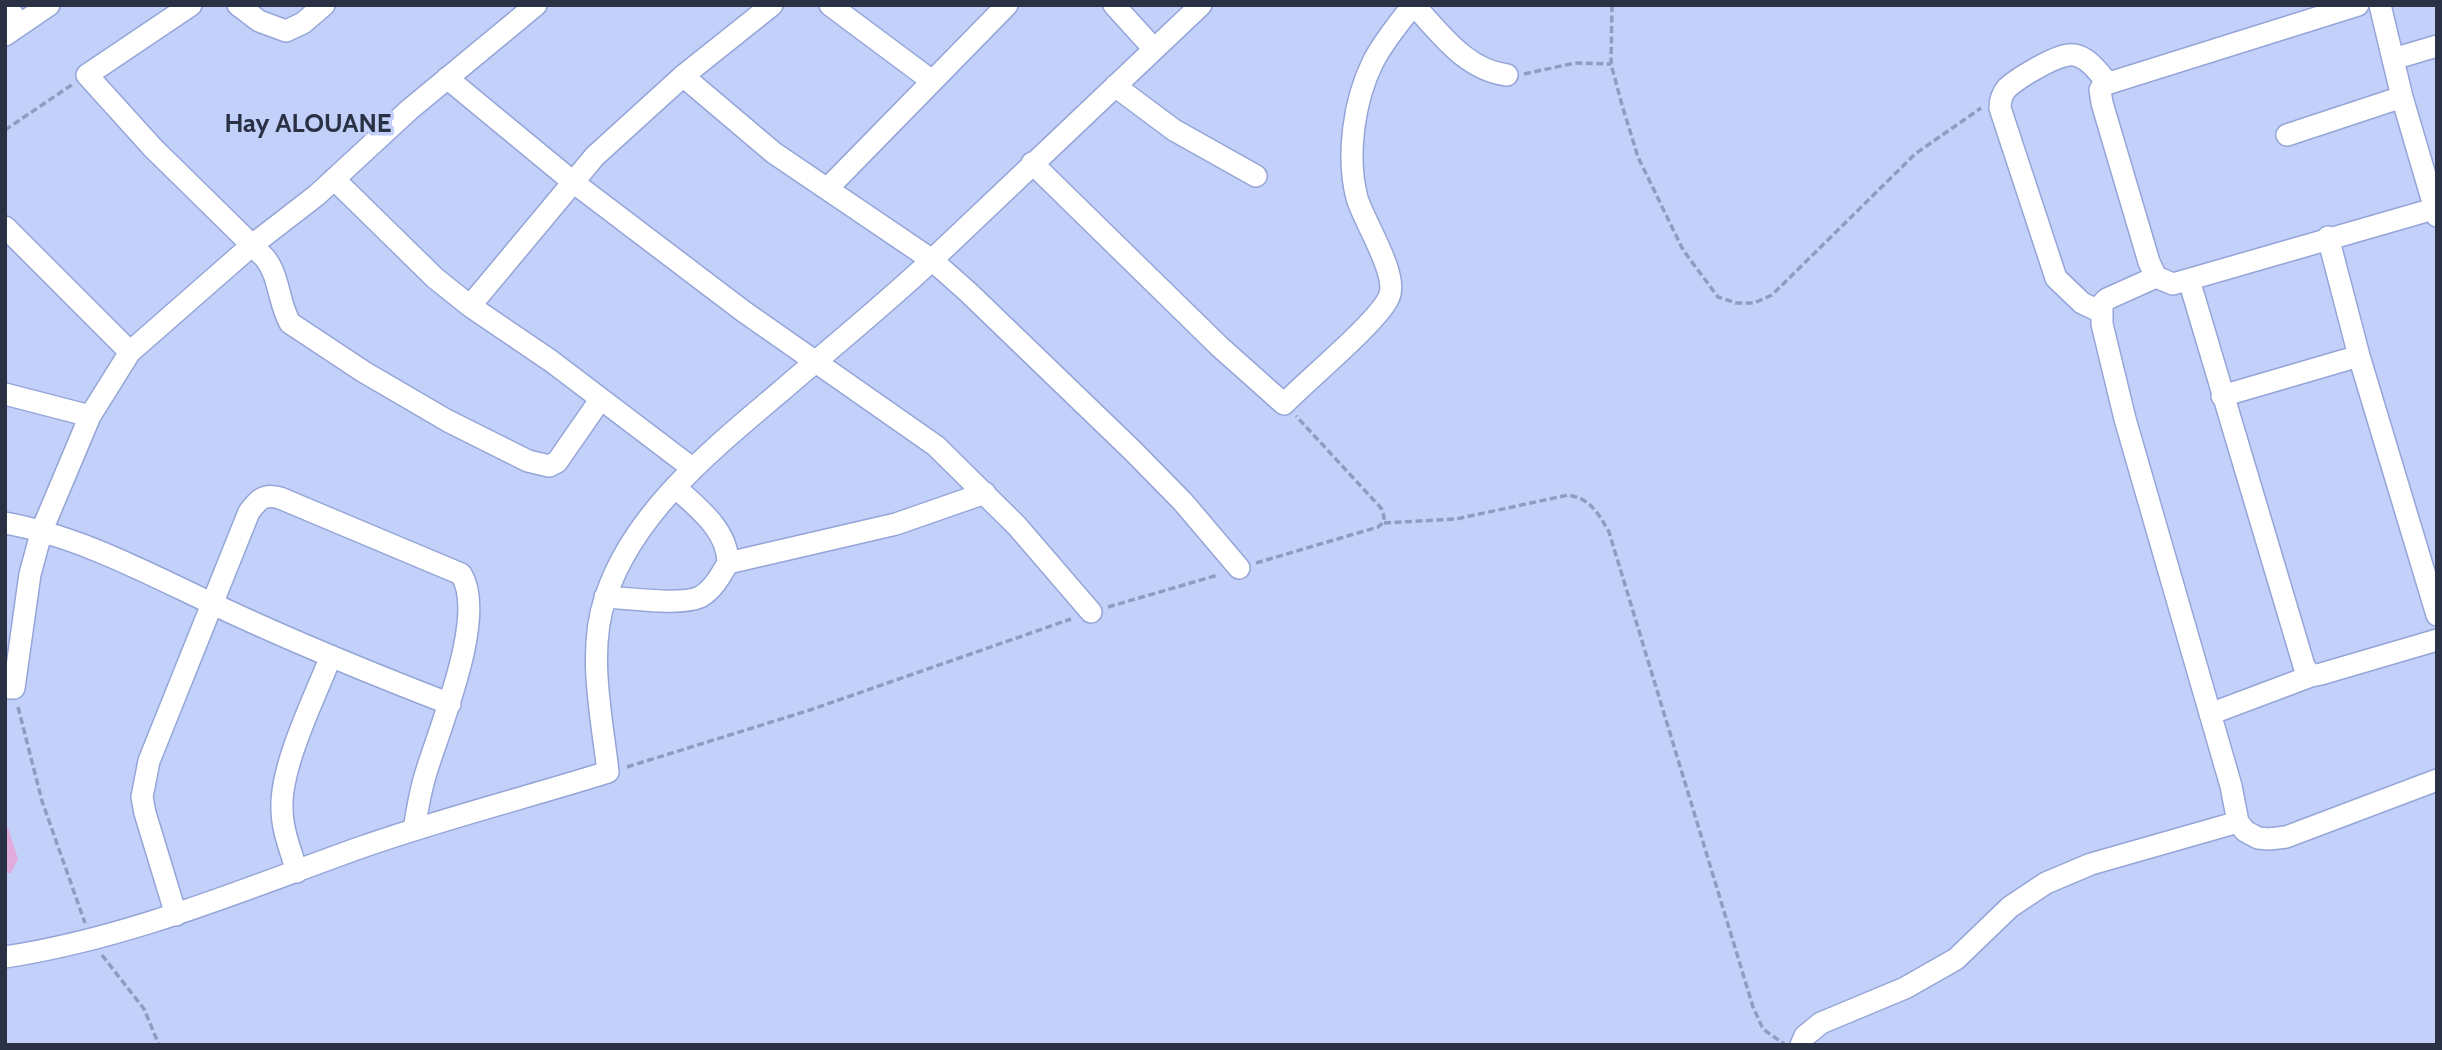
<!DOCTYPE html>
<style>
body{margin:0}
#map{position:relative;width:2442px;height:1050px;overflow:hidden;background:#c2d0fa;font-family:Cabin,sans-serif}
canvas{display:block}
.frame{position:absolute;inset:0;border:7px solid #2a3145;pointer-events:none}
</style>
<div id="map">
<canvas width="2442" height="1050"></canvas>
<div class="frame"></div>
</div>
<script>
const c = document.querySelector('canvas').getContext('2d');
c.lineJoin = 'round';
function fill(path, color) { c.fillStyle = color; c.fill(path, 'evenodd'); }
function trace(path, color, width, dash) { c.strokeStyle = color; c.lineWidth = width; c.lineCap = dash ? 'butt' : 'round'; c.setLineDash(dash || []); c.stroke(path); }
function write(font, color, halo, rows, align = 'center') {
  c.font = font + ' Cabin,sans-serif'; c.lineWidth = 7; c.setLineDash([]); c.textBaseline = 'middle'; c.strokeStyle = halo; c.fillStyle = color; for (const [text, x, y, turn = 0] of rows) {
    c.save(); c.translate(x, y); c.rotate((+turn || 0) * Math.PI / 180); c.textAlign = isNaN(turn) ? turn : align; if (halo) c.strokeText(text, 0, 0); c.fillText(text, 0, 0); c.restore();
  }
}
const green = new Path2D(`
 M5,819l13,40 -7,14h-6z`);
const path = new Path2D(`
 M1612,5l-1,59 11,41 16,52 45,93 35,47 18,6h18l18,-8 143,-141 66,-46
 M1524,74l51,-11 36,1
 M5,130l68,-46
 M1384,523l72,-4 112,-24c23,4 30,18 41,37l144,475 10,22 21,15
 M1256,563l122,-36c8,-6 7,-10 3,-19l-85,-92
 M1108,607l110,-32
 M18,707l24,94 43,122
 M627,767l183,-57 261,-91
 M102,955l42,54 15,36`);
const street = new Path2D(`
 M191,5l-104,70 66,73 112,110c15,19 13,44 25,65l74,49 84,49 80,40 21,5 8,-4 43,-62
 M238,5l21,16 27,10 17,-8 21,-18
 M830,5l102,76
 M1114,5l40,44
 M1414,5c27,29 52,65 93,70
 M2358,5l-255,80 -3,5 2,13 47,159 7,15 17,7 264,-76
 M2380,5l22,92 35,119
 M5,6l15,17
 M5,35l44,-30
 M2393,59l44,-13
 M683,76l91,77 158,107 36,32 165,159 50,51 56,66
 M447,78l126,104 170,129 193,135 81,80 74,86
 M1115,86l59,44 82,46
 M2287,135l115,-38
 M1032,163l188,184 64,57c22,-23 95,-83 105,-107 10,-22 -25,-75 -32,-99 -11,-42 -3,-98 16,-136 10,-20 26,-39 40,-57
 M334,179l101,99 35,28 81,55 141,107
 M827,189l180,-184
 M5,227l125,125
 M2328,237l31,119 78,259
 M2156,277l-49,22 -5,5v20l23,95 106,367 7,36 7,9 13,7 11,1 17,-2 151,-57
 M2189,280l115,386 7,10 10,-2 116,-34
 M470,306l125,-150 88,-80 89,-71
 M2101,312l-19,-9 -26,-25 -56,-170c0,-8 2,-14 7,-20 11,-10 53,-36 67,-33 14,2 24,17 33,27
 M5,394l85,22
 M2222,396l137,-40
 M5,523c79,14 151,55 223,88 73,34 147,64 222,93
 M728,563l168,-39 89,-31
 M605,597c23,1 75,9 95,0 13,-7 21,-22 28,-34 0,-33 -31,-56 -53,-76
 M5,688h9l16,-114 12,-44 48,-114 40,-64 121,-106 66,-51 92,-85 127,-105
 M2210,714l101,-38
 M297,872c-6,-21 -15,-42 -15,-63 -2,-43 33,-112 49,-153
 M176,915l-31,-102 -3,-16 7,-36 100,-249c9,-12 15,-19 31,-14l181,76c27,42 -23,157 -36,202 -5,17 -8,35 -11,53
 M5,957c124,-19 237,-67 354,-109 82,-29 166,-50 249,-76 -6,-54 -21,-120 -3,-173 27,-86 109,-151 175,-207 51,-44 104,-87 152,-132 90,-85 179,-170 269,-255
 M1801,1045l4,-9 16,-13 84,-35 51,-29 54,-52 36,-24 45,-19 147,-42`);
const districtNames = [
 ["Hay ALOUANE",308,124]
];
fill(green, '#e1abdb');
trace(street, '#95a5d7', 24);
trace(path, '#909cbf', 3.5, [7, 3.5]);
trace(street, '#fff', 21);
write('bold 26px', '#2a3145', '#c2d0fa', districtNames);
</script>
